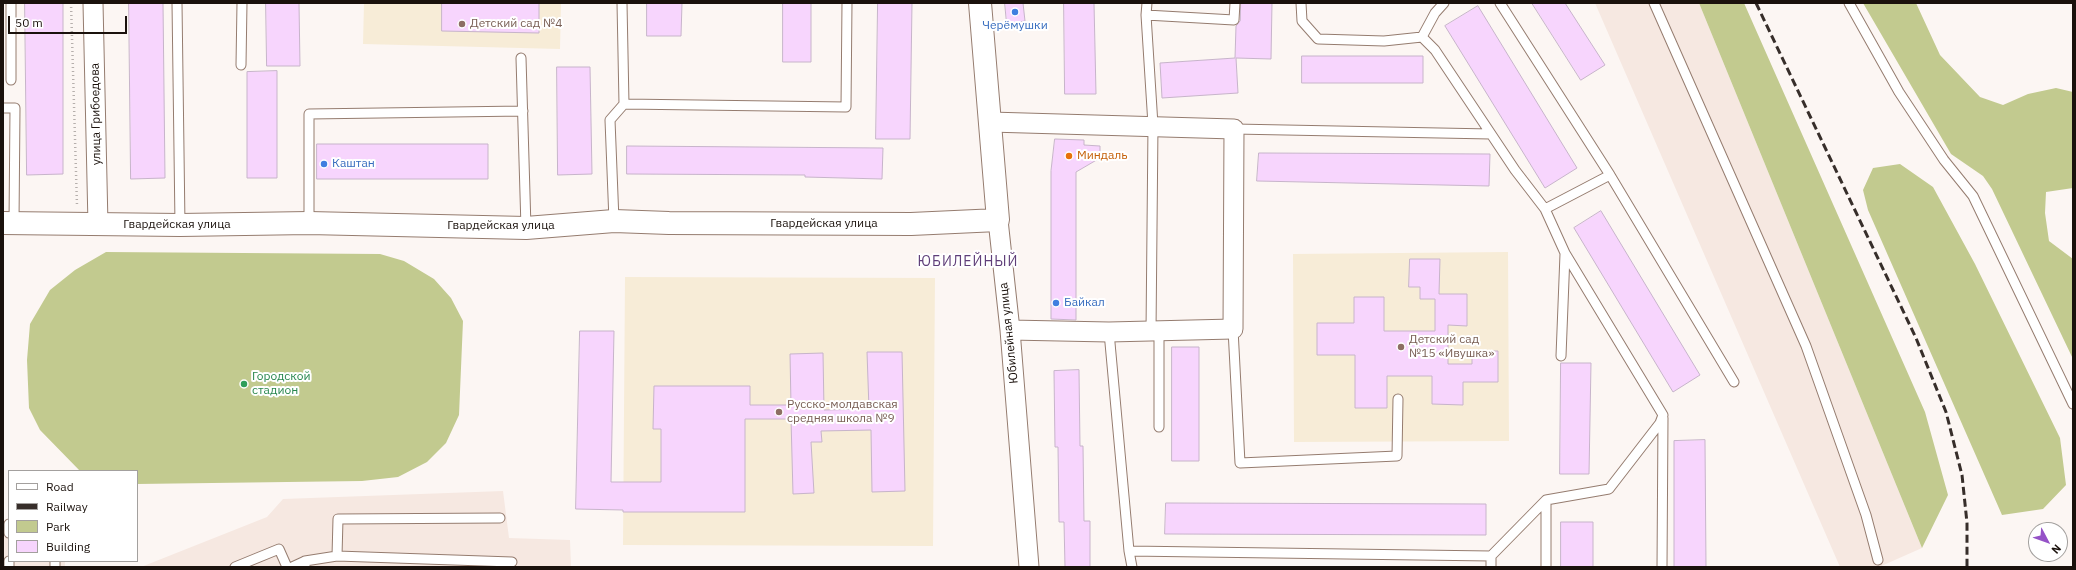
<!DOCTYPE html>
<meta charset="utf-8">
<style>
body{margin:0}
#map{position:relative;width:2076px;height:570px;overflow:hidden;background:#fcf6f3;font-family:"IBM Plex Sans",sans-serif}
canvas{display:block}
.frame{position:absolute;inset:0;border:4px solid #1a110c;pointer-events:none}
.legend{position:absolute;left:8px;top:470px;width:130px;height:92px;box-sizing:border-box;background:#fff;border:1px solid #a3a09e;margin:0;padding:5px 7px;list-style:none;font-size:12px;color:#1a110c}
.legend li{display:flex;align-items:center;gap:8px;height:20px}
.legend b{width:20px;border:1px solid #a3a09e}
.north{position:absolute;left:2028px;top:522px;width:40px;height:40px;box-sizing:border-box;background:#fff;border:1px solid #a3a09e;border-radius:50%;rotate:131deg;font-size:11px;font-weight:700;line-height:16px;text-align:center;color:#1a110c}
.north::after{content:'';display:block;margin:auto;width:14px;height:18px;background:#9552c7;clip-path:polygon(50% 0,100% 100%,50% 72%,0 100%)}
.scale{position:absolute;left:8px;top:16px;width:119px;height:18px;box-sizing:border-box;border:2px solid #1a110c;border-top:0;padding-left:5px;font-size:12px;line-height:14px;white-space:nowrap;color:#1a110c;-webkit-text-stroke:3px #fff;paint-order:stroke}
</style>
<div id="map">
<canvas width="2076" height="570"></canvas>
<div class="frame"></div>
<ul class="legend">
<li><b style="height:5px;background:#fff"></b>Road</li>
<li><b style="height:5px;background:#372e2a"></b>Railway</li>
<li><b style="height:11px;background:#c2ca8f"></b>Park</li>
<li><b style="height:11px;background:#f7d5fd"></b>Building</li>
</ul>
<div class="north">N</div>
<div class="scale">50 m</div>
</div>
<script>
const c = document.querySelector('canvas').getContext('2d');
c.lineJoin = 'round';
function fill(path, color) { c.fillStyle = color; c.fill(path, 'evenodd'); }
function trace(path, color, width, dash) { c.strokeStyle = color; c.lineWidth = width; c.lineCap = dash ? 'butt' : 'round'; c.setLineDash(dash || []); c.stroke(path); }
function write(font, color, halo, rows, align = 'center') {
  c.font = font + ' "IBM Plex Sans",sans-serif'; c.lineWidth = 4; c.setLineDash([]); c.textBaseline = 'middle'; c.strokeStyle = halo; c.fillStyle = color; for (const [text, x, y, turn = 0] of rows) {
    c.save(); c.translate(x, y); c.rotate((+turn || 0) * Math.PI / 180); c.textAlign = isNaN(turn) ? turn : align; if (halo) c.strokeText(text, 0, 0); c.fillText(text, 0, 0); c.restore();
  }
}
const built = new Path2D(`
 M1595,3h104l223,545 -43,19h-39z
 M503,491l6,47 61,2 1,27h-430l126,-50 16,-18z
 M3,521h6v40h56v6h-62z`);
const education = new Path2D(`
 M364,3h197l-1,46 -197,-5z
 M1508,252l1,189 -215,1 -1,-188z
 M625,277l310,1 -2,268 -310,-1z`);
const green = new Path2D(`
 M1699,3h45l181,409 23,83 -26,53z
 M1863,3h53l24,52 40,42 23,8 25,-11 28,-6 17,4v96l-27,4 -1,21 4,28 24,18v100l-81,-170 -9,-13 -32,-22z
 M1900,164l33,23 42,77 85,174 6,47 -23,24 -41,6 -134,-305 -5,-20 10,-22z
 M106,252l274,2 24,7 30,18 17,19 12,23 -4,94 -13,28 -19,19 -29,15 -36,4 -225,3v-13h-57l-40,-41 -11,-22 -2,-48 3,-36 20,-34 25,-20z`);
const building = new Path2D(`
 M25,3h38v171l-36,1z
 M129,3h34l2,175 -34,1z
 M266,3h33l1,63h-33z
 M442,3h97v30l-97,-2z
 M647,3h35l-1,33h-34z
 M783,3h28v59h-28z
 M878,3h34l-2,136h-34z
 M1005,3h18l2,18 -18,3z
 M1064,3h30l2,91h-31z
 M1241,3h31l-1,56 -35,-1 2,35 -76,5 -2,-35 75,-5 1,-32 4,-5z
 M1532,3h33l40,62 -24,15z
 M1478,6l99,162 -32,20 -100,-162z
 M1302,56h121v27h-121z
 M557,67h33l2,107 -34,1z
 M277,71v107h-30v-106z
 M1055,139l29,1v5l16,1v12l-24,14v148l-25,-1v-148z
 M317,144h171v35h-171z
 M627,146l256,2 -1,31 -77,-2v-2l-178,-1z
 M1259,153l231,1 -1,32 -232,-5z
 M1601,211l99,164 -27,17 -99,-164z
 M1410,259h30l-1,35h28v32l-19,-1v39h24v-13h26v31h-35v23l-31,-1v-28h-45v32h-32v-53h-38v-32h37v-26h30v34h51v-32h-15v-12h-11z
 M580,331h34l-3,151h50v-53h-8l1,-43h96v19h41l-1,-51 33,-1 1,57 45,-1 -2,-57h35l3,139 -33,1 -1,-62 -50,1 1,11h-11l3,51 -21,1 -2,-75h-46v93h-122v-2l-47,-1z
 M1172,347h27v114h-27z
 M1561,363h30l-2,111h-29z
 M1079,370l1,76h3l1,75h6v46h-25l-1,-45h-5l-1,-75h-3l-1,-76z
 M1705,440l1,127h-32v-126z
 M1166,503l320,1v31l-321,-1z
 M1561,522h32v45h-32z`);
const path = new Path2D(`
 M71,3l6,203`);
const lane = new Path2D(`
 M11,3v77
 M177,3l3,222
 M622,3l2,101
 M1147,3l-1,12 88,5 1,-17
 M1500,3l110,172 -65,34
 M1654,3l152,343 60,169 12,45
 M1849,3l50,89 45,68 29,36 100,208
 M1146,15l7,110 -2,207
 M1422,37l13,-24 9,-10
 M521,58l5,170
 M241,65l1,-62
 M3,108h12l-1,115
 M1234,129l257,5
 M1610,175l124,207
 M614,221l-4,-101 14,-16 222,3 1,-104
 M309,223v-109l214,-3
 M1233,329l7,134 157,-7 1,-57
 M1109,332l20,219 362,5 55,-56 63,-11 51,-66 3,-8 -98,-162 -20,-44 -30,-39 -80,-120 -13,-13 -38,4 -66,-2 -16,-18 -1,-18
 M1159,332v95
 M1561,356l4,-102
 M1546,500v67
 M9,524v9
 M1129,551l3,16
 M337,556l1,-37 162,-1
 M9,561v6
 M55,567v-6
 M235,567l44,-18 8,18
 M292,567l13,-6
 M305,567v-6l32,-5 175,6
 M1491,567v-11
 M1662,567l1,-149`);
const street = new Path2D(`
 M93,3l5,222
 M990,122l244,7 -1,200 -124,3 -99,-2
 M998,220l12,110 19,237`);
const secondary = new Path2D(`
 M3,223l177,2 129,-2 217,5 88,-7 55,2 242,1 87,-4 -18,-217`);
const rail = new Path2D(`
 M1756,3l160,335 30,74 16,63 5,48v44`);
const markers = [
 [1015,12,4,"#3f7fe0"],
 [462,24,4,"#8d6e63"],
 [1069,156,4,"#e8710a"],
 [324,164,4,"#3f7fe0"],
 [1056,303,4,"#3f7fe0"],
 [1401,347,4,"#8d6e63"],
 [244,384,4,"#2e9e5b"],
 [779,412,4,"#8d6e63"]
];
const educationNames = [
 ["Детский сад №4",470,24],
 ["Детский сад",1409,340],
 ["№15 «Ивушка»",1409,354],
 ["Русско-молдавская",787,405],
 ["средняя школа №9",787,419]
];
const shopNames = [
 ["Черёмушки",1015,26,"center"],
 ["Каштан",332,164],
 ["Байкал",1064,303]
];
const streetNames = [
 ["улица Грибоедова",96,114,-91],
 ["Гвардейская улица",824,224],
 ["Гвардейская улица",177,225],
 ["Гвардейская улица",501,226],
 ["Юбилейная улица",1009,333,-96]
];
const foodNames = [
 ["Миндаль",1077,156]
];
const leisureNames = [
 ["Городской",252,377],
 ["стадион",252,391]
];
const quarterNames = [
 ["ЮБИЛЕЙНЫЙ",968,262]
];
fill(built, '#f6e8e1');
fill(education, '#f7ecd7');
fill(green, '#c2ca8f');
fill(building, '#f7d5fd');
trace(building, '#c7b4ca', 1);
trace(lane, '#957c6f', 11);
trace(street, '#957c6f', 21);
trace(secondary, '#957c6f', 24);
trace(path, '#b6afac', 2.5, [1, 3]);
trace(lane, '#fff', 9);
trace(street, '#fff', 19);
trace(secondary, '#fff', 22);
trace(rail, '#372e2a', 3, [8, 4]);
for (const [x, y, r, color] of markers) { const dot = new Path2D(); dot.arc(x, y, r, 0, 2 * Math.PI); c.fillStyle = color; c.fill(dot); trace(dot, '#fff', 1.5); }
write('12px', '#785e54', '#fff', educationNames, 'left');
write('12px', '#366cbe', '#fff', shopNames, 'left');
write('12px', '#1a110c', '#fff', streetNames);
write('12px', '#c56008', '#fff', foodNames, 'left');
write('12px', '#27864d', '#fff', leisureNames, 'left');
c.letterSpacing = '1px';
write('14px', '#5f3e79', '#fff', quarterNames);
c.letterSpacing = '0px';
</script>
